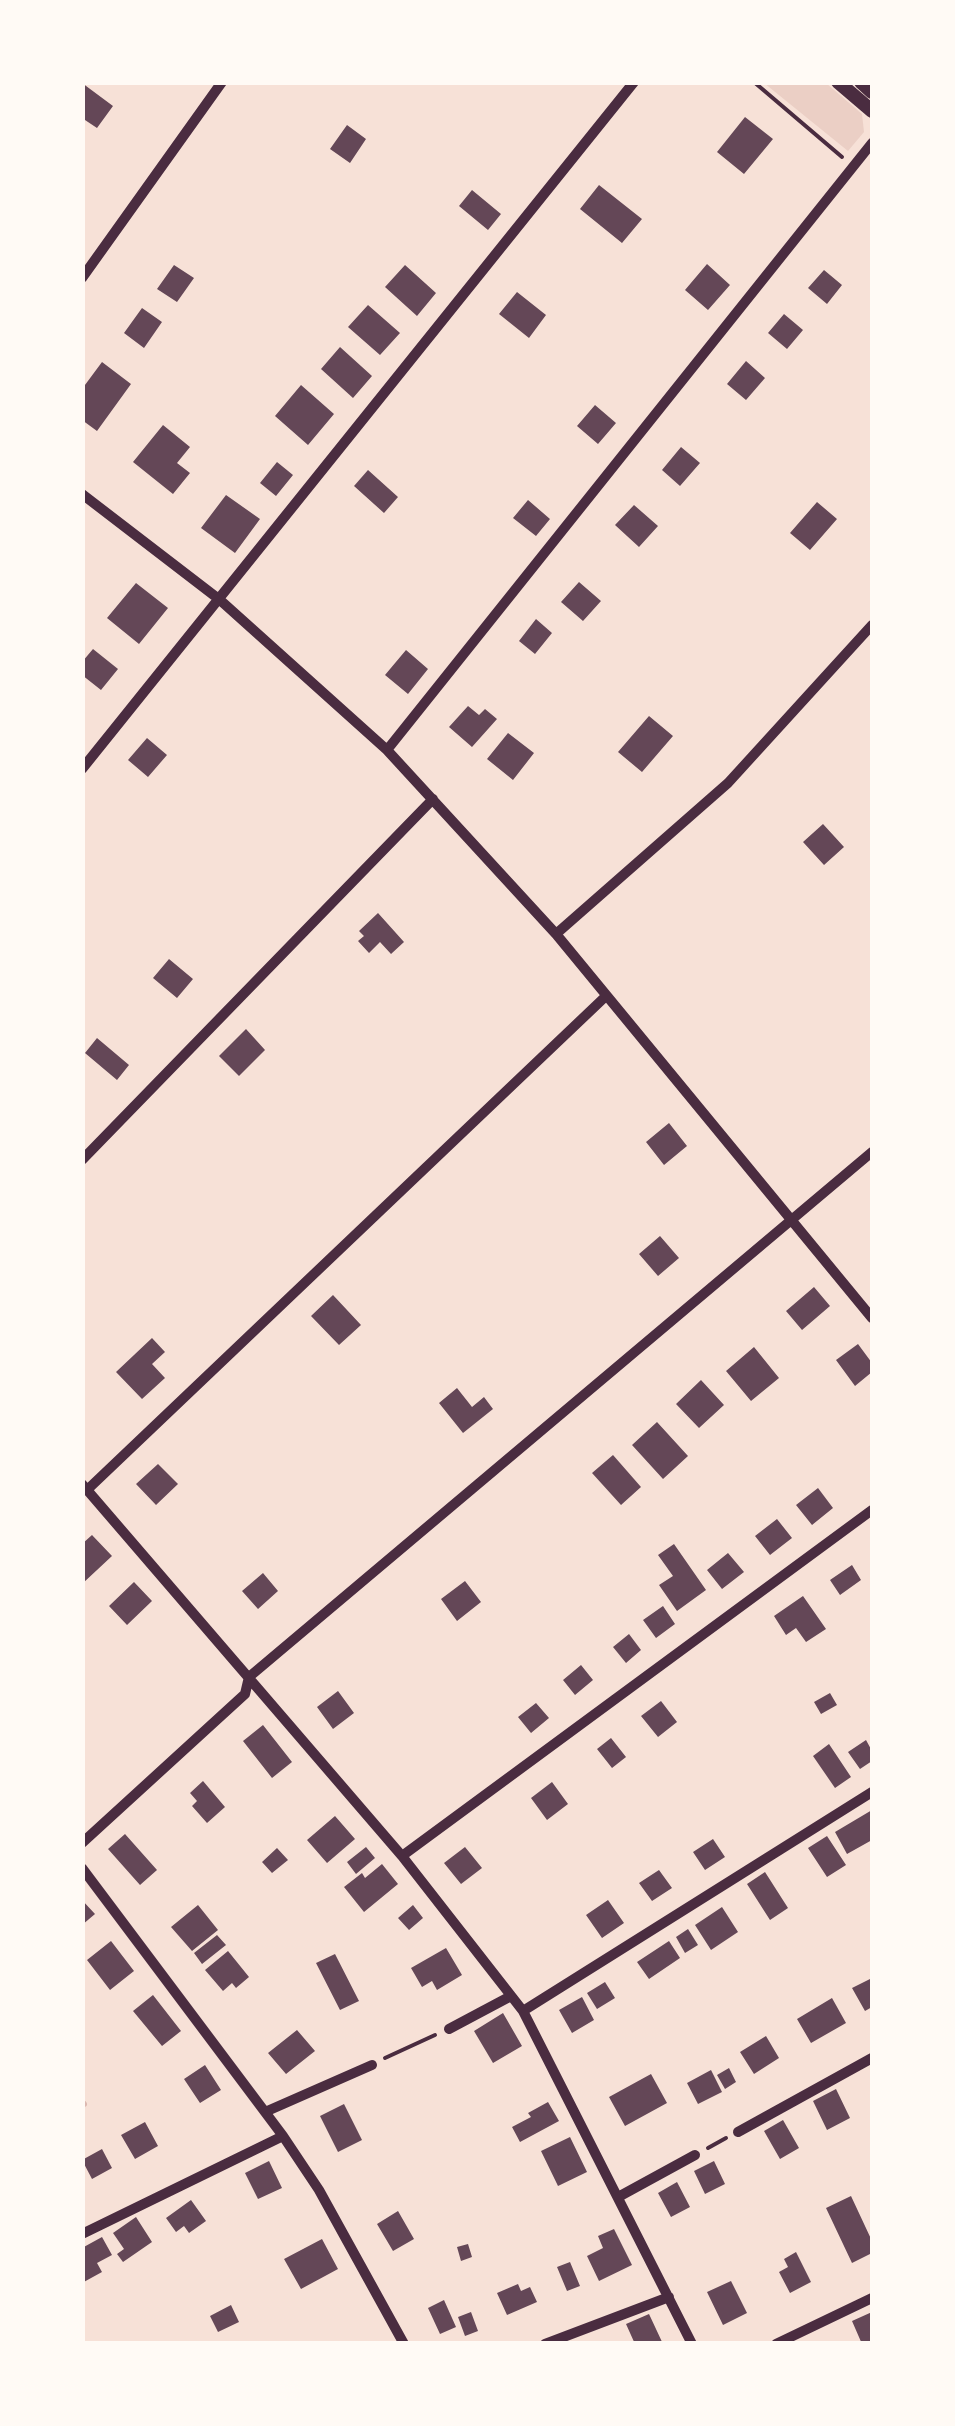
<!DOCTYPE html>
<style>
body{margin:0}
#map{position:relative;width:955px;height:2426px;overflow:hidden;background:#f7e1d7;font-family:Helvetica,sans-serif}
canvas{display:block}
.frame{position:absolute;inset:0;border:85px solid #fffaf5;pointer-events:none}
</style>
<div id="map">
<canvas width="955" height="2426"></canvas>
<div class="frame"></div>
</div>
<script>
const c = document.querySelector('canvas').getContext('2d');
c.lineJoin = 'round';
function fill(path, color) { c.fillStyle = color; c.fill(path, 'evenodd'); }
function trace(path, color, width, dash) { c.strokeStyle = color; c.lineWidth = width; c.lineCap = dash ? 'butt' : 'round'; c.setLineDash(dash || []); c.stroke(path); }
const green = new Path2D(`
 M764,83h62l36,31 2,18 -16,19z`);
const stream = new Path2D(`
 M82,2105l2,-1`);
const building = new Path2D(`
 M82,83l31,23 -16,22 -15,-10z
 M745,117l28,22 -29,35 -27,-22z
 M347,125l19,14 -16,24 -20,-14z
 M599,185l43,34 -20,24 -42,-34z
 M472,190l29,24 -13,16 -29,-24z
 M707,264l23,21 -22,25 -23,-20z
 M174,265l20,13 -17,24 -20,-13z
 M405,265l31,28 -19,23 -32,-29z
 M824,270l18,15 -15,19 -19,-16z
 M517,292l29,23 -17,23 -30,-24z
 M368,305l32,28 -20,22 -32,-28z
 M142,308l20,14 -18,26 -20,-15z
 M784,314l19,16 -16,19 -19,-16z
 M340,347l32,29 -19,22 -32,-29z
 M746,361l19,17 -19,22 -19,-16z
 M102,362l29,22 -34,47 -15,-11v-31z
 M301,385l33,29 -26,31 -33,-29z
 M595,405l21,18 -18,21 -21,-18z
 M163,425l27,22 -13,16 13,10 -17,21 -40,-32z
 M681,447l19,16 -20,23 -18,-16z
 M277,462l16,13 -17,21 -16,-13z
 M368,470l30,27 -14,16 -30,-27z
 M226,495l34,24 -25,34 -34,-25z
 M528,500l22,19 -14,17 -23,-18z
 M817,502l20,17 -27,31 -20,-17z
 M634,505l24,21 -19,21 -24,-22z
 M579,582l22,19 -18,20 -22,-19z
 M136,583l32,25 -29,36 -32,-26z
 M536,619l16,14 -17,21 -16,-13z
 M93,649l25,20 -17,21 -19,-15v-13z
 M406,650l22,19 -20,25 -23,-19z
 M468,706l11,9 6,-6 12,10 -25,28 -23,-20z
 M649,716l24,20 -31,36 -24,-20z
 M508,733l26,20 -21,27 -26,-21z
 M147,738l20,17 -19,22 -20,-17z
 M823,824l21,23 -20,18 -21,-23z
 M378,913l26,29 -13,12 -11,-12 -11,11 -11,-12 6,-5 -5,-5z
 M169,959l24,20 -16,19 -24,-20z
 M246,1029l19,21 -26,26 -20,-20z
 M97,1038l32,27 -12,15 -32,-27z
 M669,1123l18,23 -23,19 -18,-23z
 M660,1236l19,22 -21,18 -19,-22z
 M814,1287l16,19 -28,24 -16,-19z
 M333,1295l28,30 -22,20 -28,-29z
 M152,1338l13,14 -13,12 13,14 -23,21 -26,-27z
 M858,1344l14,19v9l-17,14 -19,-26z
 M754,1347l25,31 -28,23 -25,-30z
 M701,1380l23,25 -25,23 -23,-24z
 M457,1388l15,19 12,-10 9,12 -30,24 -24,-30z
 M657,1422l31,34 -25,23 -31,-34z
 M613,1455l28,32 -20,18 -29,-32z
 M158,1464l20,20 -22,21 -20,-21z
 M818,1488l15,20 -21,17 -16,-20z
 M777,1519l15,19 -22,17 -15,-19z
 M92,1535l20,21 -30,28v-40z
 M674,1544l32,46 -29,21 -18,-26 14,-9 -15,-21z
 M728,1553l16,19 -22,17 -15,-19z
 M852,1565l9,15 -21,15 -10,-15z
 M263,1573l15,18 -20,18 -16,-18z
 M465,1581l16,21 -24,19 -16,-22z
 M134,1582l18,19 -25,24 -18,-19z
 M803,1596l23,33 -20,13 -10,-14 -10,7 -12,-19z
 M663,1606l12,18 -19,14 -13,-18z
 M629,1634l12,16 -15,13 -13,-16z
 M581,1665l12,15 -18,15 -12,-15z
 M338,1691l16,22 -21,16 -16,-22z
 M830,1693l7,12 -16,9 -7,-12z
 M661,1701l16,21 -19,15 -17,-21z
 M536,1703l13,15 -18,15 -13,-16z
 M263,1725l29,37 -20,16 -29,-37z
 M611,1738l15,19 -14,11 -15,-19z
 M866,1740l6,11v10l-12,8 -12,-17z
 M829,1744l22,33 -16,11 -22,-32z
 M203,1781l22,26 -18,16 -15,-17 5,-5 -7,-8z
 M552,1782l16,22 -21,16 -16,-22z
 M872,1810v30l-25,14 -12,-22z
 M335,1816l20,23 -28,24 -20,-23z
 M125,1834l32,36 -17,15 -32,-36z
 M827,1836l19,29 -19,12 -19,-29z
 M713,1839l12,18 -20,13 -12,-18z
 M366,1847l9,11 -19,16 -9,-12z
 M465,1847l17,21 -21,16 -17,-21z
 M277,1848l11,12 -16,13 -10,-11z
 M382,1864l16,20 -34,28 -20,-25 18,-14 3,5z
 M659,1870l13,18 -20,13 -13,-18z
 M765,1872l23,36 -18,12 -23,-36z
 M82,1900l13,14 -13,11z
 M608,1900l16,23 -22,15 -16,-23z
 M198,1905l20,25 -26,21 -21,-24z
 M413,1905l10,13 -14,12 -11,-12z
 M722,1907l16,25 -27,18 -16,-25z
 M688,1929l10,16 -13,8 -9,-16z
 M217,1935l9,10 -24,19 -8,-11z
 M111,1941l23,30 -24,19 -23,-30z
 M669,1941l11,17 -31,21 -12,-17z
 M446,1948l16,27 -25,15 -5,-9 -10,6 -11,-19z
 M228,1951l21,26 -13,11 -4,-5 -9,8 -18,-21z
 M335,1954l24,47 -19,9 -24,-47z
 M872,1978v29l-7,4 -13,-23z
 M605,1982l10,16 -18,11 -10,-16z
 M153,1995l28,36 -19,15 -29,-35z
 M582,1997l12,23 -22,13 -13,-23z
 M832,1998l14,25 -35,20 -14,-24z
 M503,2013l19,33 -29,17 -19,-32z
 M297,2030l18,21 -29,23 -18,-21z
 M766,2036l13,22 -25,16 -14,-22z
 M205,2065l16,25 -21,13 -16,-24z
 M729,2068l7,14 -11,7 -8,-14z
 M711,2070l11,22 -24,12 -11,-21z
 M651,2074l16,29 -42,23 -16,-29z
 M836,2089l14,29 -23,12 -14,-29z
 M548,2102l11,19 -39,21 -8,-15 19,-10 -3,-4z
 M344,2104l18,36 -24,12 -18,-36z
 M783,2120l16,28 -19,11 -16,-28z
 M145,2122l13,24 -23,13 -14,-24z
 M570,2137l17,35 -29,14 -17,-35z
 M102,2149l10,19 -20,11 -10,-19z
 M269,2161l13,27 -24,11 -13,-26z
 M714,2161l11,23 -20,10 -11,-23z
 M677,2182l13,25 -19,10 -13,-24z
 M851,2196l21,45v12l-20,10 -26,-55z
 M191,2200l15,21 -17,12 -5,-7 -8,6 -10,-14z
 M398,2211l16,28 -21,12 -16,-27z
 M136,2217l16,25 -29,20 -6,-8 7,-5 -11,-16z
 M614,2229l18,36 -33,16 -12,-25 16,-8 -5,-12z
 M102,2237l10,18 -15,8 5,9 -20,11v-35z
 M322,2239l16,30 -37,20 -17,-30z
 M468,2244l4,13 -11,4 -4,-14z
 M796,2252l15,30 -21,11 -11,-21 9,-5 -4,-8z
 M570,2262l10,24 -13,5 -10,-24z
 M731,2281l16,32 -24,12 -16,-33z
 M518,2284l3,7 9,-4 7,15 -30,13 -10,-22z
 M444,2300l12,27 -16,7 -12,-26z
 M231,2305l8,17 -21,10 -8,-16z
 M471,2312l7,19 -13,5 -7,-19z
 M872,2312v32h-10l-10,-23z
 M649,2314l14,30h-28l-9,-20z`);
const path = new Path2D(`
 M754,82l88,75
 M385,2058l50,-23
 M708,2148l18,-10`);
const minor = new Path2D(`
 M82,278l140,-196
 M82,494l138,106 167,150 169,184 316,384
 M387,750l485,-607
 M82,769l552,-687
 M556,934l172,-151 144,-158
 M82,1160l351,-361
 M82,1484l320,372 121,155 169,333
 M87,1490l519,-494
 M82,1843l163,-149 4,-17 623,-525
 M402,1856l470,-346
 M82,1868l201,268 36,54 85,154
 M523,2011l349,-219
 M449,2029l62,-33
 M265,2112l107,-47
 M738,2132l134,-74
 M620,2196l75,-41
 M82,2234l201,-98
 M545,2344l124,-47
 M776,2344l96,-46`);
const tertiary = new Path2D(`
 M838,82l34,29
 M861,82l11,10`);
fill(green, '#ebcfc5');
trace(stream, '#dcb8b0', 6);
fill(building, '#644757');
trace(path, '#4a2c40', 4);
trace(minor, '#4a2c40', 10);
trace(tertiary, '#4a2c40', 14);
</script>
